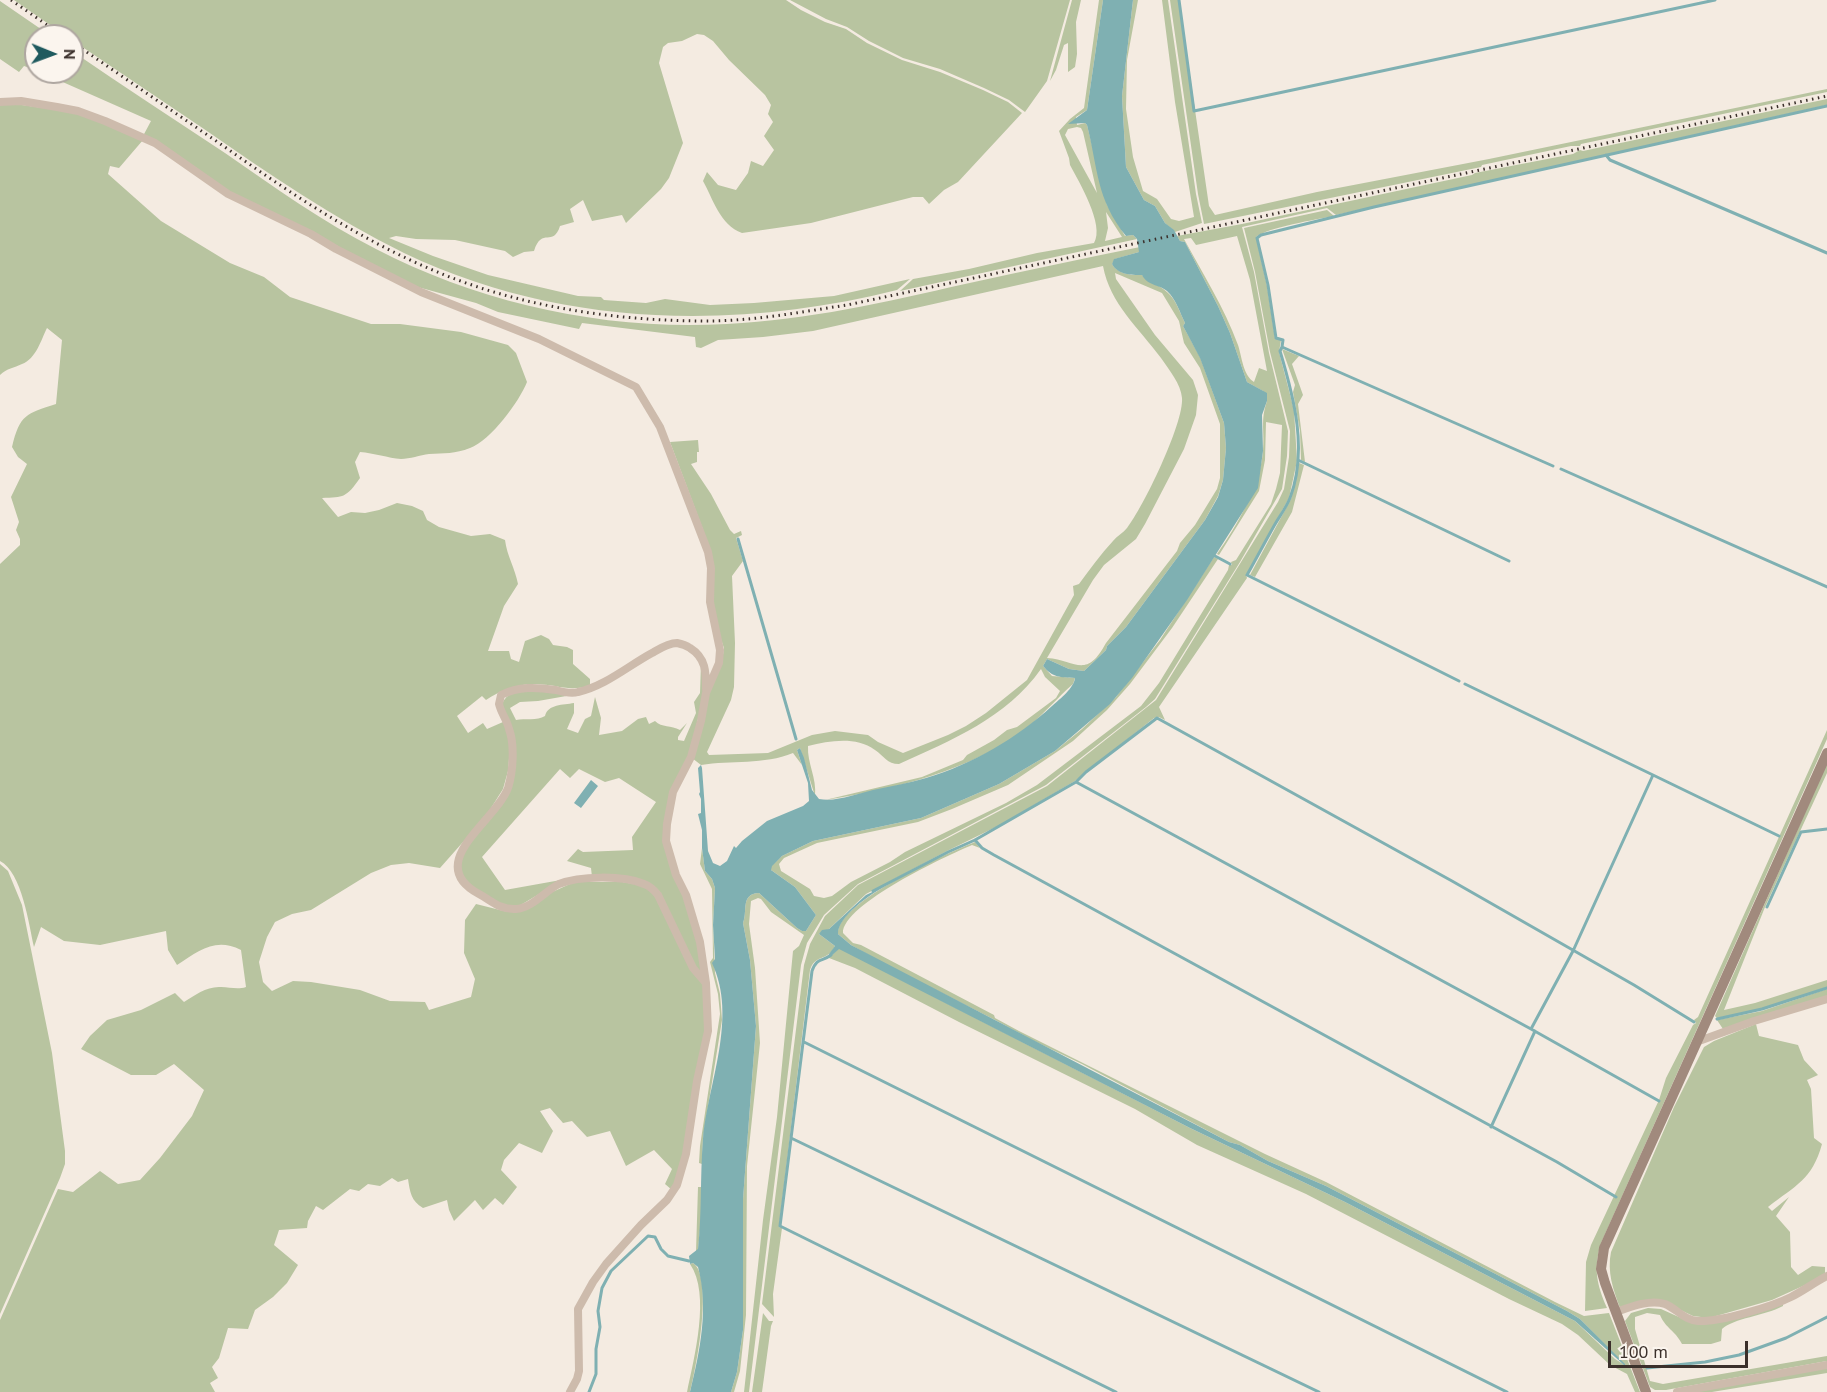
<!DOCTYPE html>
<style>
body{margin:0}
#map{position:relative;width:1827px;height:1392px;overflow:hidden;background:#f4ebe1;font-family:"PT Sans",sans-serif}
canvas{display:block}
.north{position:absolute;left:24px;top:24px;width:60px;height:60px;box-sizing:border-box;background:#fbf5ee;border:2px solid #aea6a0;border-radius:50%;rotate:91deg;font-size:16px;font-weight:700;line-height:24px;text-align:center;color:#3b302b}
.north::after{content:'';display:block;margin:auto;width:21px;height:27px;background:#1f5a5e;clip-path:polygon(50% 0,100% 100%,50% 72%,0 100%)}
.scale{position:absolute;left:1608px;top:1341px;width:140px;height:27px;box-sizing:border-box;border:3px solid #3b302b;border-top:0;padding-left:8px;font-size:18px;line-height:21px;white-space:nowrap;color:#3b302b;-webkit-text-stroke:4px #fbf5ee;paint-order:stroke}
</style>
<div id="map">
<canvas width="1827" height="1392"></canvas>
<div class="north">N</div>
<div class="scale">100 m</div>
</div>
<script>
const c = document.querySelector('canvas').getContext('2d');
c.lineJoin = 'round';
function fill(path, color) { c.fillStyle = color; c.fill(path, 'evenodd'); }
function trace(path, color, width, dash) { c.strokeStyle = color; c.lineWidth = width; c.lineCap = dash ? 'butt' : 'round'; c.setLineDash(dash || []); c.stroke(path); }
const green = new Path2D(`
 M14,0h772l15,10 24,12 21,7 21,14 35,17 38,12 43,18 25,12 14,11 -64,69 -14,8 -15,14 -6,-7h-10l-102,26 -69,10c-22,-8 -29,-34 -39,-52l4,-9 11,13 18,5 12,-17 3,-12 12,5 11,-16 -10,-14 9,-14 -5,-8 3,-9 -6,-10 -36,-35 -16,-19 -9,-6 -7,-1 -15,7 -14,2 -5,4 -4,16 24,80 -14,35 -8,11 -35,34 -4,-8 -30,6 -9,-21 -13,9 4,13 -14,4c-7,22 -18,0 -26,25l-10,1 -11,5 -8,-6 -50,-11 -39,-1 -20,-3 -7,2 44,18 55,19 90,21 23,1 3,3 42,3 19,-4 45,6 44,-2 80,-7 76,-17 -13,11c-164,41 -338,37 -493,-37 -71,-35 -135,-79 -200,-124 -44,-30 -88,-59 -132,-89v-4h-6z
 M790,0h280l-23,81 -22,31 -16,-12 -25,-12 -44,-19 -37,-11 -34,-17 -22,-14 -21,-8z
 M1072,0h9l-5,22 1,32 -2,13 -7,5v-29l-4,2 -8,25 -6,11z
 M1099,0h4l-16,110 -11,7 1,8 8,-2 2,2 20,80 18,31 8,-1 4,4 -237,52 13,-12 56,-10 68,-16 57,-10c11,-18 -15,-61 -24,-78l-1,-7 -10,-27 11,-12 14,-11zM1077,127l4,1 2,4 14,61 -32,-58 3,-6zM1106,212l16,25 -17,4 3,-13z
 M1133,0h5l-11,60 -1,49 7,48 10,34 14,8 14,20 8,2 15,-4 -19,-115 -13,-102h6l28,194 6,29 -27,9 -10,-9 -10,-17 -11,-6 -18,-33 -4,-71z
 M1170,0h9l30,206 6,9 102,-23 172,-33 338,-70v3l-246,52 -1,2h-9l-89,19 -1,2 -277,57 -6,-30z
 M0,1l51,35h-15v34l-12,-4 -5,6 -19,-13z
 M72,51c51,35 102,68 153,102 49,34 98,69 151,96 106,55 231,82 351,75 81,-4 159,-22 238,-40 58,-13 116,-25 175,-37l-1,5 -24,7 -3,5c7,11 19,11 30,11 10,10 17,9 25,17 9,7 13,21 18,31l-2,3 17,31 24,66 2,25 -3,32 -5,16 -13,24 -79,107 -19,19 -1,4 -22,21 -15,-2 -22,-10 -4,7 9,10 23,2 -2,6c-16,14 -29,30 -46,44 -53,42 -136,62 -202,72l97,-23 41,-17 4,-5 27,-15 13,-10 10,-3 39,-29 4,-7 -15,-14 -4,-8c-35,49 -89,71 -142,95 -12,0 -15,-8 -24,-14 -20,-14 -45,-9 -67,-4 -1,17 9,32 7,50l-15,-48 -3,2 5,15 -9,-12c-29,12 -62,7 -92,12l-9,-7 14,-56 16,-41 2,-13 -10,-29 -6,-76 -38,-101 28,-2 1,12h-2v10l-6,2 20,30 19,36 4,4 7,-3 1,4 -6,3 7,23 -11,15 3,67 -1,44 -3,13 -24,52 2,3 59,-2 44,-18 23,-4 33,4 10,7 25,11 45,-18 18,-9 20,-13 41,-33 47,-85 -1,-9 6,-2c11,-15 22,-30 34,-43 4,-5 10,-8 14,-13 16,-20 57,-105 55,-130 -1,-14 -13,-28 -21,-40 -22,-30 -51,-54 -58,-92l-290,65 -50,6 -45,3 -17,8 -5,-1 -1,-10 -113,-14 -3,6 -81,-17 -22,-9 -62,-17 -185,-94 -86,-56 8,-15 -111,-49h32zM1115,273l47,20 17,28 5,22 16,25 20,56v54l-3,11 -22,36 -15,18 -3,8 -71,92c-20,37 -30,17 -59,15l46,-78 11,-15 32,-26 9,-15 39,-75 12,-34 2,-20 -5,-15 -38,-45 -39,-56z
 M1827,99v6l-491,110 -9,-7 -85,19 12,45 15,81 19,78 -1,25 -5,33 -42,73 -85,137 -9,8 -100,78 -188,99 -34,31 -17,28 -6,22 -52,427h-5l19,-172 14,-103 16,-166 6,-5 5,-11 -33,-23 -10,-13 -3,-1 -7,3 -2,23 6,44 5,75 -13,123 -1,149 -6,56 -6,21h-3l6,-20 6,-42v-131l13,-173 -6,-66 -7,-37c5,-12 -3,-29 16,-30l38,35 5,3h4l10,-16 -21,-28 -24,-17v-4l11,-10 31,-15 108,-23 78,-34 56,-33 27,-22 34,-32 44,-57 54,-83 4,2 -46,69 -42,56 -23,26 -34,31 -65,44 -56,24 -34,13 -101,21 -33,15 -5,6 2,7 29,18 4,7 10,2 8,-2 19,-14 39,-20 15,-10 101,-49 31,-18 104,-79 18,-23 69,-113 1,-5h3l-1,-3 5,-2 35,-56 5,-15 4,-16 2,-48 -16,-3 -1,38 -6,31 -40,64 -2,-1c20,-28 43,-68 46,-103 2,-19 -3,-30 4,-50l-4,-10 -16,-9 -17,-49 -12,-27 -33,-64 -5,-1 -3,-5 65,-12 230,-49 3,-2 98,-19 7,-4 3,1zM1237,236l13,44 17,91 -8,-3 -5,14c-11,-7 -12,-25 -16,-37 -14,-38 -35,-71 -54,-106l7,-1 5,7z
 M8,103l70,10 65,27 -24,28 -9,-2 -2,8 53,47 69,42 34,14 26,20 81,27h29l61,8 47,13 8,8 11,29c-8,20 -36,58 -57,66 -15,6 -26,5 -41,6 -9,1 -19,5 -28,5 -13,-1 -27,-6 -41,-7l-5,10 5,16c-14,20 -16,19 -38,20l16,19 13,-5 14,1 14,-3 18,-7 15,3 11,5 4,9 12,7 32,9 19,-2 15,6c2,16 10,28 13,44l-14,22 -16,45h21l2,8 8,3 6,-21 16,-6 8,4 4,6 14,2 6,3v14l17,15v7c-24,6 -33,-2 -56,-2 -17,0 -35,7 -48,16l-4,-4 -25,20 11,17 15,-10 4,6 16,-7 4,7 3,18 -2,24 -5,18 -17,27 -46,52 -31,-5 -18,2 -20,8 -60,37 -19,4 -17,8 -8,15 -8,25 4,20 9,9 21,-10 18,1 49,8 30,11 35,1 4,8 42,-13 4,-18 -11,-26 1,-33 11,-16 32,8 62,-28 8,-2h51l14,4 12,9 49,88 2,48 -21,123 -13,36 -7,-6 7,-15 -18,-19 -28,16 -16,-35 -23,6 -15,-16 -9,2 -13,-15 -10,3 13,20 -11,22 -23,-10 -15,17 -3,10 16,17 -14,18 -8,-7 -12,12 -8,-10 -21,21 -5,-11 -2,-10 -24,8c-12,-7 -13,-16 -15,-29l-10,3 -6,-4 -12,8 -12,-2 -9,7 -9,-2 -27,21 -7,-4 -8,15 -1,7 -28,2 -5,15 24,20 -11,18 -14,14 -18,13 -7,19 -20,-1 -9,30 -7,9 6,11 -8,5 5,9h-215v-72l58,-131 15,3 27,-21 18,13 22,-4 20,-22 32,-42 12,-26 -30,-26 -18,11h-25l-50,-26 9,-13 17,-16 34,-10 34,-17 9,9c11,-7 23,-16 37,-15 9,0 16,3 25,0l-5,-37c-26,-13 -42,1 -64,15l-9,-15 -2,-19 -66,14 -36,-4 -23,-14 -7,20c-5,-22 -12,-75 -34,-86v-297l20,-19v-6l-4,-9 3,-8 -8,-25 16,-33 -9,-7 -6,-10c8,-33 14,-33 44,-43l6,-64 -15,-12c-6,12 -11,31 -25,36 -8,4 -15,4 -22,11v-271z
 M1327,210l7,6c-16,3 -68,12 -78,21l11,49 8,52 6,2 -2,12 15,58 3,51 -8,37 -43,77 1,3 -88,129 6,13 -6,-3 -5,1 -79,63 -75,44 -53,26 -81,43 -37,35 -10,5 16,12c-2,3 -3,6 -6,8 -9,6 -15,4 -19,16l-31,257 3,1 -9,66 1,23 -12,-13 42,-339 6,-21 15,-28 33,-31 189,-99 109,-86 122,-198 6,-13 5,-32 1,-26 -20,-79 -15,-80 -11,-44z
 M1282,349l17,7 -7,8 11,31 -5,9 7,58 -4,-2 -1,-29 -7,-39 2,-7z
 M1299,463l5,2 -12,47 -37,65 -5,-2 41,-76z
 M701,664l2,9v24l-14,60 -9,16 -15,68 28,80 10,57 -9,-12 -42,-79 -60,-10 -1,-9 -24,-7 11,-12 5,3 50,-2 -1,-13 24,-35 -37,-24 -14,4 -26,-13 -9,9 -10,-9 -78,88 23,33 67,-12 -16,6 -37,22 -11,1 -37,-19 -10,-15 -1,-7 6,-19 42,-57 5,-31 -11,-55c9,-23 51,-12 70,-9l-34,6 -18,1 -10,6 6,12c9,-2 21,1 29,-4 3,-12 18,-11 29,-13v10l-7,16 11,4 7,-14 6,-3 4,-19 6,21 -2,17 23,-4 16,-12 8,-2 3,7 6,-3c7,7 16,4 25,9l7,-7 -9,14v3l6,1 12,-28 -2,-11 6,-9z
 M1827,730v9l-226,504c-8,26 -4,42 6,65l-22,3 1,-49 5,-17 68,-145 7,-22 27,-53 3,-2 -2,-3 4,-3z
 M1827,763v10l-62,134 -41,103 31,-7 72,-23v7l-65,22 -45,9 -2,-2z
 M975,842l5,6 -8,-3c-26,11 -129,59 -129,88l10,10 8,2 133,70 1,3 24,13 246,123 61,28 229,120 29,14 25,-3 31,79h-5l-8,-18 -17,-9 -32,-30 -16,-11 -53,-25 -203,-105 -109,-49 -62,-36 -176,-87 -104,-54 -26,-10 10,-10 351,180 155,74 230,119 40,38 10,6 -45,-46 -13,-8 -241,-125 -58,-25 -28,-16 -11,-3 -147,-78 -48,-23 -39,-21 -112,-57 -32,-18 -13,-11c-2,-32 110,-81 137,-92z
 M702,848l3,23 7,8 3,9 -2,37 2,48 5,21 2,26 -19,118 -1,26 -3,-1 1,-17 20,-132 -2,-20 -8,-32 3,-4 -1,-69 -12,-25z
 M0,864l8,7 14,34 30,148 13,98v13l-5,14 -60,136z
 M1827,989v8l-104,32 -6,-9 45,-9z
 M1756,1024l3,12 39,9 6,15 14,15 -11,5 4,9 3,49 8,6c-10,36 -26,41 -54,63l4,4 17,-14 -13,19 14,16 1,35 7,8 14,-9 13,1v9l-53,24 -63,18 -16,-2 -25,-12 -48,4c-7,-19 -13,-36 -9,-56l63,-145 30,-60 10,-6z
 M698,1187h3v34l-3,29 -2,2z
 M693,1263c21,14 3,106 -3,129h-3c7,-34 24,-98 3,-128z
 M1783,1302v4c-19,10 -49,12 -61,23l-1,12 -10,3h-29c-8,-15 -16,-15 -22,-29l-13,-2 -12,4v12l15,52 13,3 164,-28v5l-161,29h-11l-5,-3 -25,-66 6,-8 17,-5 13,1 29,13z
 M763,1313l6,8h4l-2,5 -9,66h-10z
 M1827,1367v6l-115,19h-23z`);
const water = new Path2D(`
 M1103,0h30l-11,96 4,71 18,33 11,6 10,17 9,7 6,11 5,1 33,64 12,27 17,49 20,11v8l-5,14 1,36 -5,37 -71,112 -55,78 -22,26 -55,47 -56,33 -78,34 -108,23 -31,15 -10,10 -1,4 24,17 21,28 -10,16h-4l-5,-3 -38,-35c-19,1 -11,18 -16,30l7,37 6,66 -13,173v131l-6,42 -6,20h-41c10,-41 19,-84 8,-125l-5,-4 -3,1 -1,-8 9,-7c4,-36 2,-73 5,-110 5,-56 35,-121 9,-176l3,-4 -2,-34 2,-37 -3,-9 -7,-8 -3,-23v-18l-4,-16 3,-1v-14l-2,-5 1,-2 -2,-24 3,-3 1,3 6,83 5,12 7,3 7,-5 7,-15 2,2 6,-7 25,-20 36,-15 6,-5 -1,-18 -11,-33 3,-2 4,10 8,32 7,9c18,3 37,-5 54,-9 18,-4 36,-7 53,-12 47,-14 91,-40 126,-72 8,-7 22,-18 23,-28 -15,-1 -22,0 -32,-12l4,-7 22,10 15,2 22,-21 1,-4 19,-19 79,-107 13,-23 5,-17 3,-32 -2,-25 -24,-65 -17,-32 2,-3c-5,-10 -9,-24 -18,-32 -9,-7 -19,-5 -25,-16 -11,0 -24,0 -30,-11l2,-5 25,-7 -2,-13 -4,-4 -7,1c-30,-37 -28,-68 -39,-111l-2,-2 -17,1 19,-14z
 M591,780l7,6 -17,22 -7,-5z
 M885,886c-14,8 -48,31 -47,48l13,11 378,197 11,3 28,16 58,25 241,125 13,8 45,45v2l-50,-45 -230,-119 -155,-74 -351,-179 -10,9v-4l6,-8 -16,-12 3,-4 7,-1 37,-34z`);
const stream = new Path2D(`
 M1179,0l15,111 521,-111
 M1606,155l4,5 217,93
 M1282,347l1,-7 -7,-2 -8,-53 -11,-47 4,-3 113,-28 453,-101
 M1298,460l211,101
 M1561,469l266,118
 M738,539l58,200
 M1215,556l15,8
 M1459,681l-212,-106c9,-16 18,-33 27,-49 5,-9 12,-18 16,-28 18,-48 4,-100 -10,-147l2,-4 271,119
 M1465,684l314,152
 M1076,782l455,247 128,72
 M975,840l7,8 12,7 563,307 59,35
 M873,891l75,-39 27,-12 101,-58 10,-10 71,-54 295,163 182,104 60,37
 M1767,907l34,-75 26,-3
 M831,955c-9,7 -14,2 -19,16l-32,255 336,166
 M1717,1019l45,-10 65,-21
 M1531,1029l42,-78 80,-176
 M804,1042l703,350
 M1491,1127l44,-96
 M791,1138l528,254
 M1647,1368l58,-6 34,-7 47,-17 41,-21
 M589,1392l7,-18v-25l4,-22 -2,-16 4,-23 9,-17 37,-35 7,1 6,12 7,7 21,5`);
const minor = new Path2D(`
 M0,102l21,-1 36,6 21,4 27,10 50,22 73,51 83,40 25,15 85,43 118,47 97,48 24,40 48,125 3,16 -1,34 10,48 -1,13 -13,30 -5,28 -10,36 -18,35 -6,32 -1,17 10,34 10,20 14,47 6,41 2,48 -11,50 -11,73 -9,31 -10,15 -26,25 -35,39 -13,18 -15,27 1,62 -2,8 -7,13
 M705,982l-12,-14 -35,-73c-4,-5 -8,-9 -14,-11 -21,-9 -65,-8 -85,0 -14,7 -27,24 -43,25 -16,1 -24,-8 -37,-15 -57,-31 17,-73 29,-106 5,-16 7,-43 1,-59 -2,-9 -8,-16 -10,-25l2,-9c18,-9 35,-8 55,-5 7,2 15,4 22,2 27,-6 50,-26 74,-39 7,-4 16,-10 25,-10 5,1 10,3 13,5 16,10 16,24 16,41
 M1699,1041l55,-20 73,-22
 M1616,1312c14,-5 34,-13 49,-8 12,5 19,16 33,17 22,1 73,-14 93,-24 12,-6 24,-15 36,-21
 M1677,1392l150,-27`);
const secondary = new Path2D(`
 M1646,1392l-41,-109 -4,-14 3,-21 223,-495`);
const rail = new Path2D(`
 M11,0l52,36
 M72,42c50,34 100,69 150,103 65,46 132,91 206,123 87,38 184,53 279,53 46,0 94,-9 140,-16l980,-209`);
fill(green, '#b8c4a0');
fill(water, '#7fb0b2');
trace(stream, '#7fb0b2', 3);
trace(minor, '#cdbbac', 8);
trace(secondary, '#a18a7d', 10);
trace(rail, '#3b302b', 3, [1.5, 4.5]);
</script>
